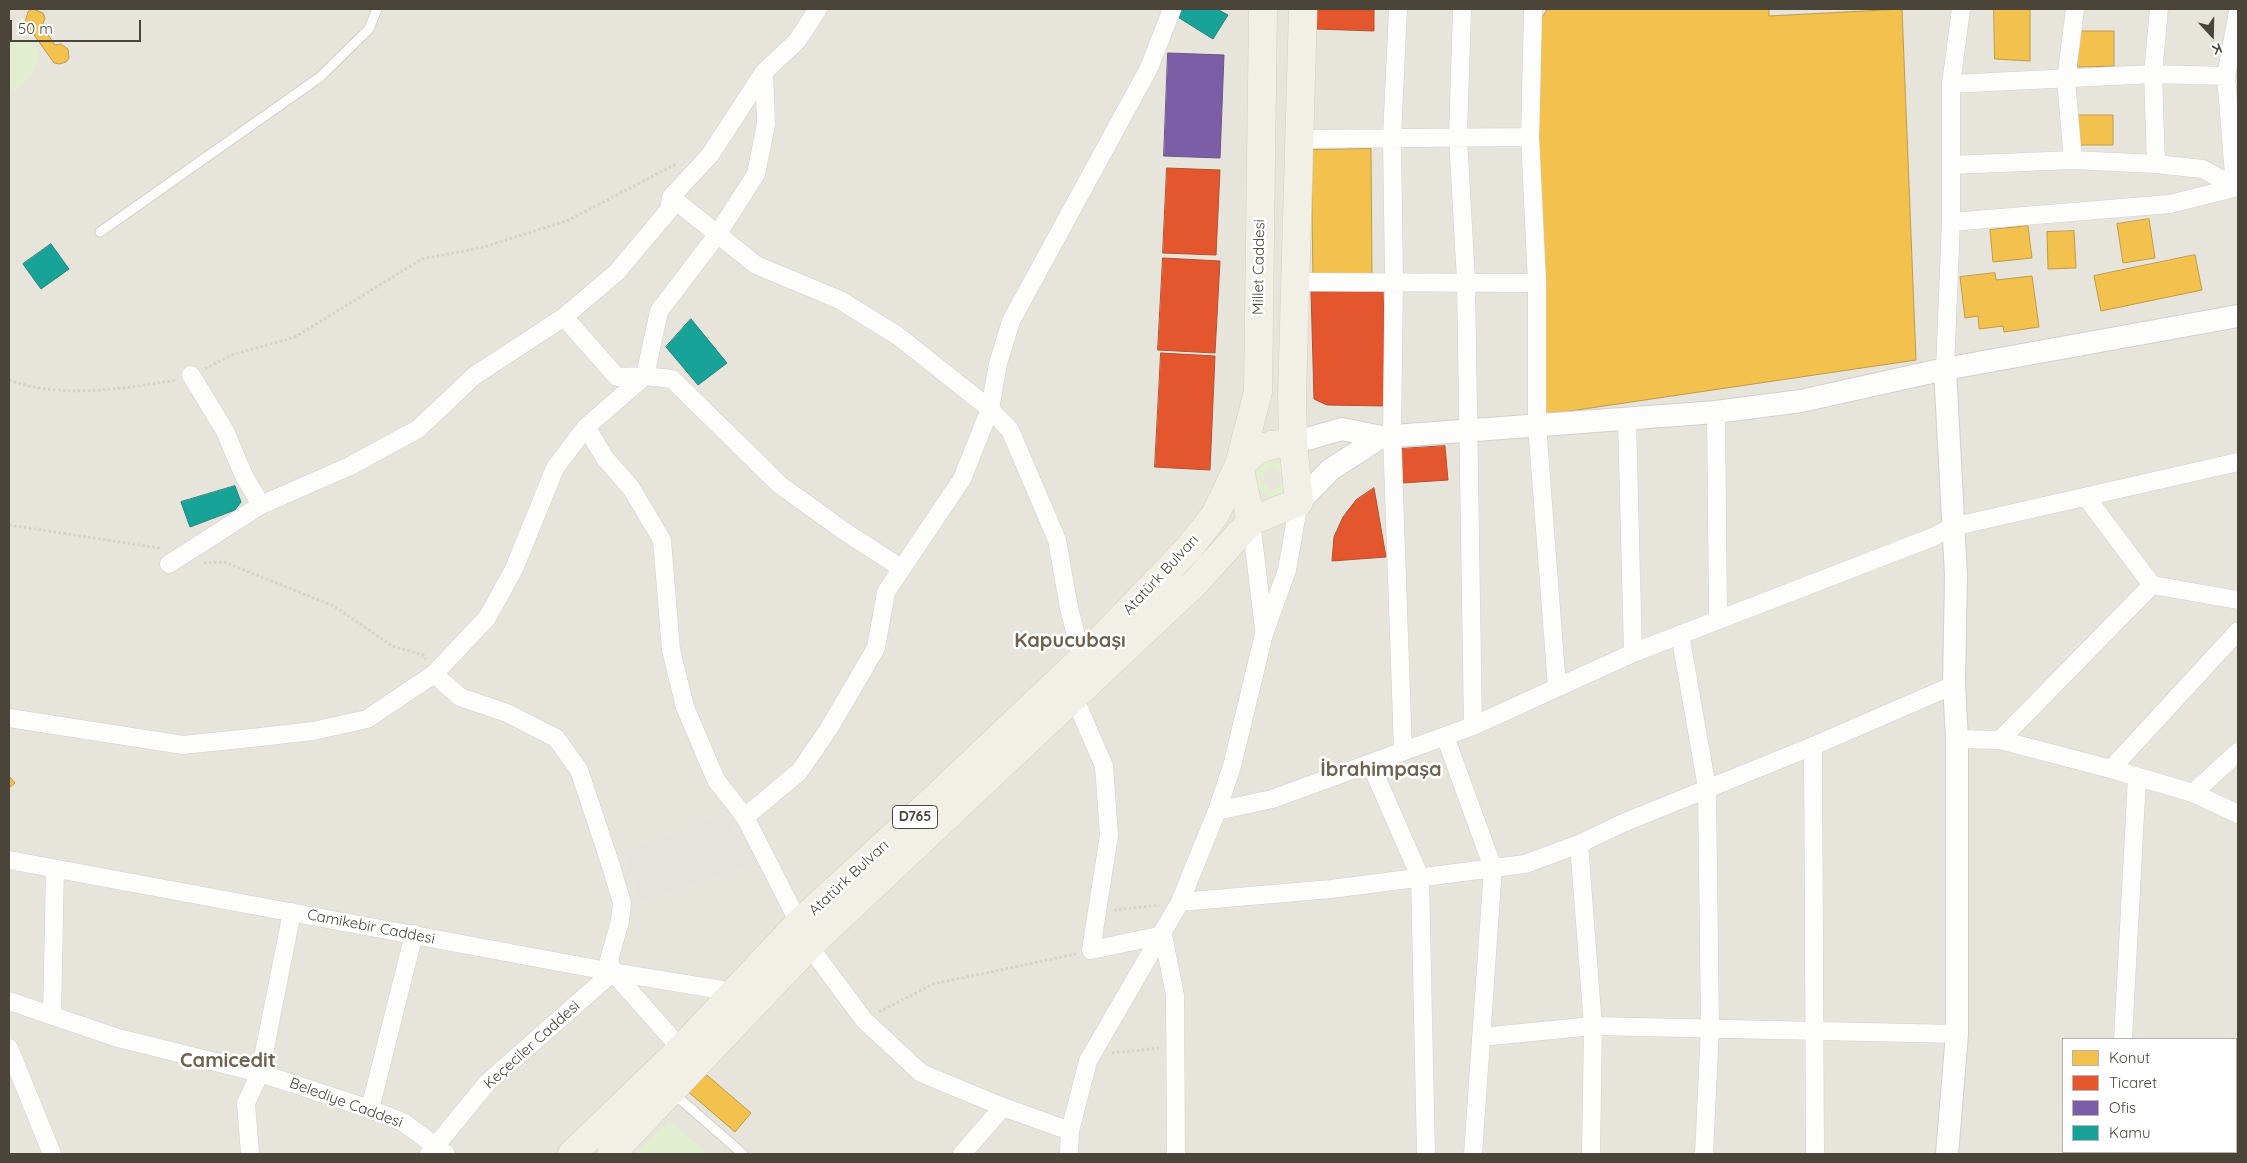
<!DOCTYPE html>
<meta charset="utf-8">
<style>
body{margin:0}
#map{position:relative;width:2247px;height:1163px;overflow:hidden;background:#f4f2ee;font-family:Quicksand,sans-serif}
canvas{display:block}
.frame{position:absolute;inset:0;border:10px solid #4b4439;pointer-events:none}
.legend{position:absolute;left:2062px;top:1038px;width:175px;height:115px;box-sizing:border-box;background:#fff;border:1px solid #b7b4b0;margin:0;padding:6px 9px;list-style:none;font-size:15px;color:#4b4439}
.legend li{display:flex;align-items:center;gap:10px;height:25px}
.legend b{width:25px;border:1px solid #b7b4b0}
.north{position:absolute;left:2187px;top:10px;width:50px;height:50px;-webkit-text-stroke:4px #fff;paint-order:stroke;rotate:159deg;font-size:14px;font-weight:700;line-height:20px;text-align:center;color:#4b4439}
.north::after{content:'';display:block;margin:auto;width:18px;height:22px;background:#4b4439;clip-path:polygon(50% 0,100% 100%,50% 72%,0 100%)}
.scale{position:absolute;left:10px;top:20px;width:131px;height:22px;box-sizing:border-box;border:2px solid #4b4439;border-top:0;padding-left:6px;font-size:15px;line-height:18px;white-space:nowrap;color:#4b4439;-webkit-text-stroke:4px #fff;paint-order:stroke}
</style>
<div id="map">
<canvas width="2247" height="1163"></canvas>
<div class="frame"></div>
<ul class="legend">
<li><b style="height:14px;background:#f2c14e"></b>Konut</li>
<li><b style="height:14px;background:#e4572e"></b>Ticaret</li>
<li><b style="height:14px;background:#7b5ea7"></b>Ofis</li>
<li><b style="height:14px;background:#17a398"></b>Kamu</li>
</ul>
<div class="north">K</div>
<div class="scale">50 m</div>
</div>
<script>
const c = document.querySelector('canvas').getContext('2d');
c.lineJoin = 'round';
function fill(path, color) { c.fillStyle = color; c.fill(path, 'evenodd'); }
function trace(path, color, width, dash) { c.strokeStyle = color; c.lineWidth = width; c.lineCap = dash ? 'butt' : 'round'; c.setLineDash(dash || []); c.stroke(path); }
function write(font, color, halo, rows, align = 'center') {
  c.font = font + ' Quicksand,sans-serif'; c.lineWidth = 5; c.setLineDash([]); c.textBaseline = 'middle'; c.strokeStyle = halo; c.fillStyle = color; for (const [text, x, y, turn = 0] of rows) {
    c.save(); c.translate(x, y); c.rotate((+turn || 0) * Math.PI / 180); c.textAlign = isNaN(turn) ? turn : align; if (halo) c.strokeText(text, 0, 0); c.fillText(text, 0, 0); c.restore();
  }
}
const residential = new Path2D(`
 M9,9h2229v1145h-2229zM2063,1039h173v113h-173z`);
const green = new Path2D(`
 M16,41h16l8,11c-3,19 -15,33 -31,43v-50z
 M1274,458l7,2 9,9 -6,25 -13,3 -12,-5 -5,-20 8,-10zM1272,468l8,4 3,9 -6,7 -8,1 -7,-7 2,-10z
 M669,1121l40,33h-74z`);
const parking = new Path2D(`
 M723,815l34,47 -116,40 -16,-50z`);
const homes = new Path2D(`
 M33,9l10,4 2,5 -3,8 13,19 6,-1 7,5 1,9 -3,4 -6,2 -6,-1 -29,-41 3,-10z
 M1548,9h221v7l133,-7 14,351 -373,55 -6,-390z
 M1994,9h36v52l-35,-2z
 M2077,31h37v35l-36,1z
 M2077,115h36v30h-36z
 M1371,149l1,128 -59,1 -2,-128z
 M2149,219l6,39 -32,5 -6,-39z
 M2028,226l4,32 -39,4 -3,-32z
 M2074,231l2,37 -28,1 -1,-37z
 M2195,255l7,35 -101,21 -7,-35z
 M1995,273l1,7 36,-4 7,51 -35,5 -1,-6 -24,3 -1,-13 -13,2 -5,-41z
 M9,776l6,7 -6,5z
 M701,1070l50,43 -16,19 -50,-43z`);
const shops = new Path2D(`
 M1317,9h57v22l-58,-2z
 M1167,168l53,2 -4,85 -53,-2z
 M1163,258l57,3 -5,92 -57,-3z
 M1383,289l3,117 -59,-1 -13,-6 -3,-108z
 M1161,353l54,3 -5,114 -55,-3z
 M1445,446l3,34 -45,3 -3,-34z
 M1374,488l12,69 -54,4 2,-24 9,-20 13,-17z`);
const offices = new Path2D(`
 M1168,53l56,2 -4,103 -56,-2z`);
const public = new Path2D(`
 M1176,9h41l11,6 -15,24 -40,-25z
 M51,244l18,25 -28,20 -18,-25z
 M691,319l36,44 -29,22 -32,-38z
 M235,486l6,16 -6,8 -45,17 -9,-25z`);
const path = new Path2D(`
 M205,369l26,-14 64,-18 127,-78 62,-12 85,-27 107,-56
 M9,380c52,19 113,9 167,0
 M9,525l150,23 1,2
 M204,563l20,-1 110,44 58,40 31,9 3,4
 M1114,910l46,-5
 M879,1012l54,-28 143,-30
 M1112,1053l48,-5`);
const service = new Path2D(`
 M100,232l220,-155 49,-48 8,-20
 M673,1093l70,61`);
const minor = new Path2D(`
 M1398,9l-6,128 2,144 -2,155 11,314
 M1462,9l-4,128 8,144 7,445
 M1533,9l-3,128 7,146v142l20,262
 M1951,84l202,-10 73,2
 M1299,139l231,-2
 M2073,160l-7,-80 9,-71
 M2156,164l-3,-90 6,-65
 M1951,165l122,-5 83,4 47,5 32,18
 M2235,187l-9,-111 12,-64
 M671,197l85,68 84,35 58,36 92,73 20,21 47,110 12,68 13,51
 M1951,222l219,-18 68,-17
 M1296,282l241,1
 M564,317l53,60 28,-1 27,3 108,106 64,46 57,37
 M1945,369l6,-147v-138l10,-75
 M191,375l34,56 19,45 17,29
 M1716,412l2,206
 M1627,418l6,235
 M586,427l19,31 26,30 31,52 9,110 14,57 31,73 29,37 54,106
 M2086,497l66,88
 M1251,521l13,108
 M169,564l92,-59 89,-39 68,-37 56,-53 90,-59 53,-45 52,-62 2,-13 39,-42 54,-83 33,-31 21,-32
 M1680,634l27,154 3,240 -6,126
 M434,674l26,23 47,16 49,25 23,32 32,96 11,37 -2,18 -11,39 4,12 68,77
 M1074,697l30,69 5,69 -18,115 72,-15
 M9,718l174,27 68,-7 62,-7 54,-12 67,-45 53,-56 27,-49 41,-101 31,-41 59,-51 14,-65 58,-76 39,-61 10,-50 -2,-52
 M1445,736l48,132 -20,286
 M1957,739l43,1 111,29 82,24 45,21
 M2000,740l152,-155 86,15
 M1813,746l2,408
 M1371,765l49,112 6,277
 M2111,769l127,-138
 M2193,793l45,-41
 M1217,811l55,-12 201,-73 160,-73 300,-116 19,-10 286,-65
 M745,817l54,-45 29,-42 48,-82 10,-56 76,-113 28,-70 8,-45 13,-43 138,-253 23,-59
 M1579,844l14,182 -2,128
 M9,860l604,112 121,20
 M1180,902l151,-13 194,-25 54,-20 44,-21 190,-77 141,-61
 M1163,935l12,60 1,159
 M809,946l55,74 57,53 82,34 67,24
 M9,1001l109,37 142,35 110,36 33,13 43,32
 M52,1016l3,-147
 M1481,1037l112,-11 364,8
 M2123,1039l14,-261
 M9,1048l43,106
 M370,1109l44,-175
 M250,1154l-4,-51 14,-30 32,-161
 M429,1154l58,-71 126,-111
 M962,1154l41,-47
 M1069,1154l1,-23 18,-70 92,-159 37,-91 15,-45 32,-132 23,-64 12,-68
 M2117,1154v-2`);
const tertiary = new Path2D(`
 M1945,369l11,206 -2,110 3,54v295l-10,120
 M1293,443l49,-14 39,8 335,-25 85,-11 144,-32 293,-53
 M1299,502l31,-32 51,-33`);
const primary = new Path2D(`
 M1251,521l-12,-56 19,-73 5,-383
 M572,1154l109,-105 118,-126 135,-124 148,-140 107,-111 26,-33 24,-50 20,-16 13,-4 21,-2
 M611,1154l198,-208 388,-365 54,-60 48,-19 -6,-59 -1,-47 11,-387`);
const shields = [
 [915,817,45]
];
const shieldNames = [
 ["D765",915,817]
];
const streetNames = [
 ["Millet Caddesi",1259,267,-89],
 ["Atatürk Bulvarı",1161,575,-47],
 ["Atatürk Bulvarı",849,878,-43],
 ["Camikebir Caddesi",371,927,11],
 ["Keçeciler Caddesi",532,1045,-42],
 ["Belediye Caddesi",346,1103,20]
];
const districtNames = [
 ["Kapucubaşı",1070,641],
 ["İbrahimpaşa",1381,770],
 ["Camicedit",228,1061]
];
fill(residential, '#e7e4dc');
fill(green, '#e1eecf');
fill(parking, '#e6e3df');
fill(homes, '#f2c14e');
trace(homes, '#c09c48', 1);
fill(shops, '#e4572e');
trace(shops, '#b65131', 1);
fill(offices, '#7b5ea7');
trace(offices, '#6d5686', 1);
fill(public, '#17a398');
trace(public, '#27867c', 1);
trace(service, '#d2d0cb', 11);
trace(minor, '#d2d0cb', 19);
trace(tertiary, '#d2d0cb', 24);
trace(primary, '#d6cebb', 29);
trace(path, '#d3d2cc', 3, [2.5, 2.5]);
trace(service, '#fdfdfc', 9);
trace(minor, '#fdfdfc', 18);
trace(tertiary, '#fdfdfc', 22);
trace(primary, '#f2efe6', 28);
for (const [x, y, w] of shields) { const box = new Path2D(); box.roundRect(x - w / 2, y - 11.5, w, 23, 4); c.fillStyle = '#fff'; c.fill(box); trace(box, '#4b4439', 1); }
write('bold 14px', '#4b4439', null, shieldNames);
write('15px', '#4b4439', '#fff', streetNames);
write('bold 20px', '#6e6250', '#fff', districtNames);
</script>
